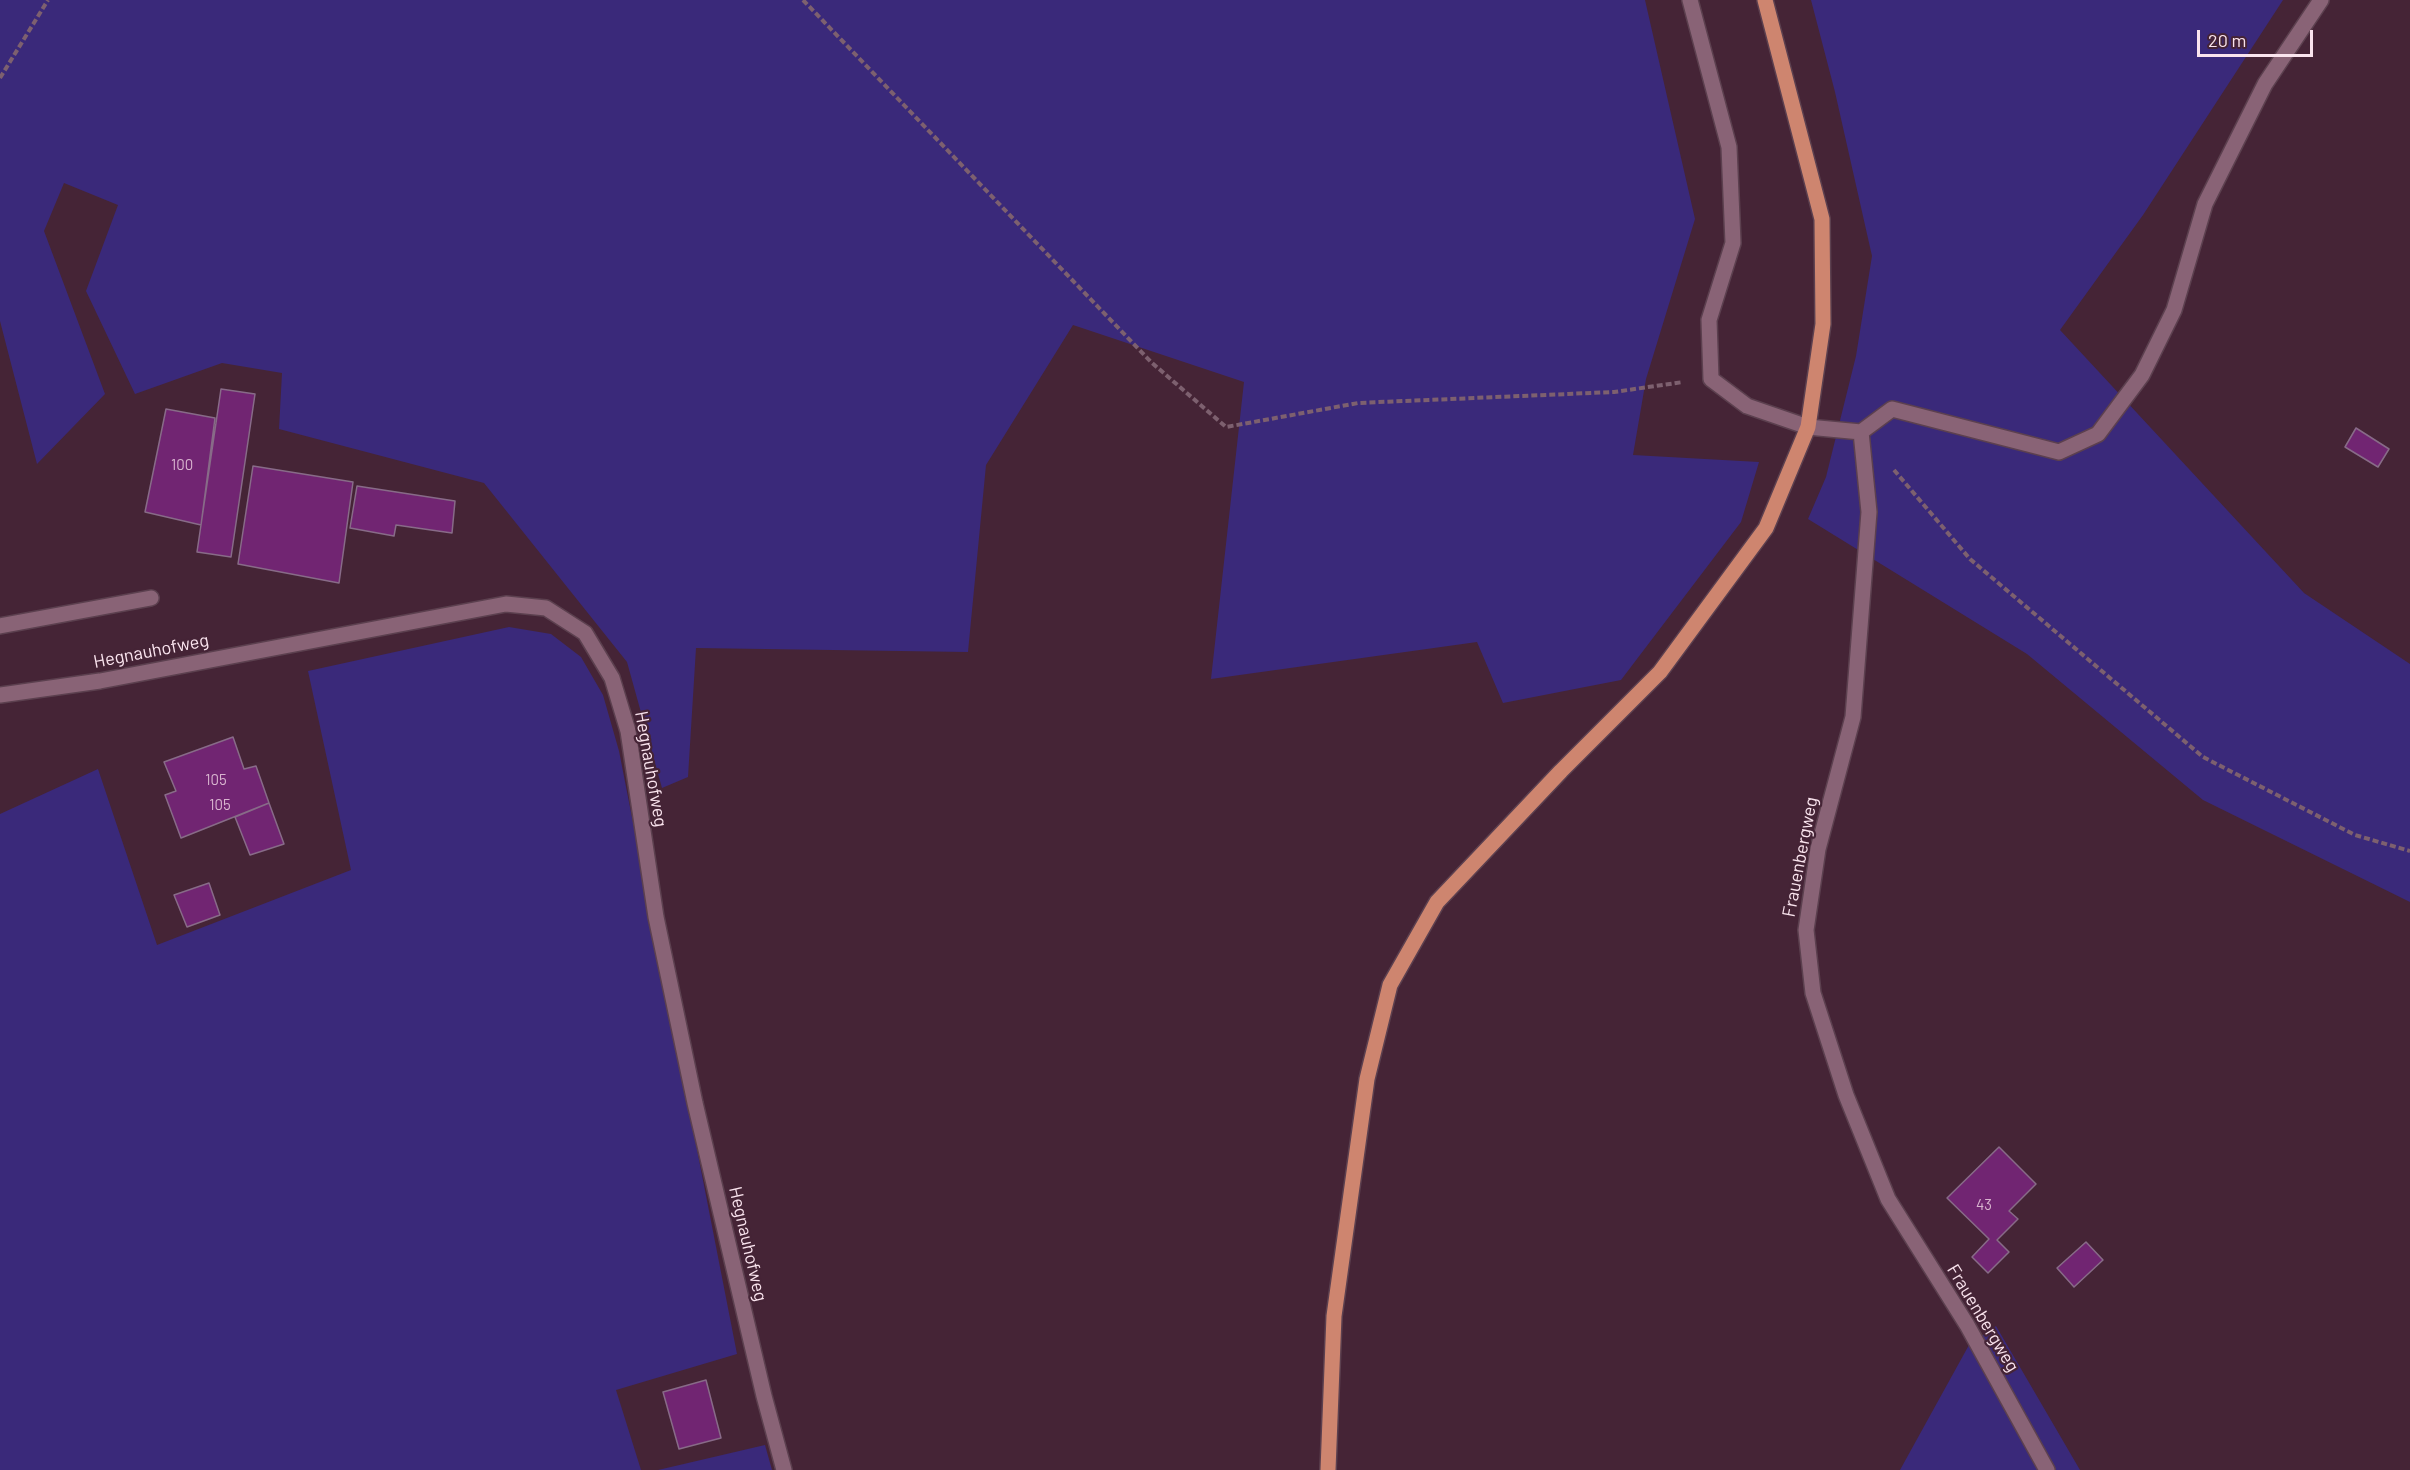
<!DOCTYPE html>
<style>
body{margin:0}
#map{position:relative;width:2410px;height:1470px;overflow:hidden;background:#452436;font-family:Barlow,sans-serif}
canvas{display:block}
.scale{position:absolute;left:2197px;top:30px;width:116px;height:27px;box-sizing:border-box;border:3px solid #fae4ee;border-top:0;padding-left:8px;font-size:18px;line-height:21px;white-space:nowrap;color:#fae4ee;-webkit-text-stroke:4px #452436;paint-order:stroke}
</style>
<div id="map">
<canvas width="2410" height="1470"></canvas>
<div class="scale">20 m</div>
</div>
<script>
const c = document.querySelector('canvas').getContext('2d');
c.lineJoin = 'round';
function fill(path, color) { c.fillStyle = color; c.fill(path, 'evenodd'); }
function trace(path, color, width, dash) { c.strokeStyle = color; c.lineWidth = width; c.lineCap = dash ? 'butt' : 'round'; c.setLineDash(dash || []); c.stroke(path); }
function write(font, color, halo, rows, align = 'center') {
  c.font = font + ' Barlow,sans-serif'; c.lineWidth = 4.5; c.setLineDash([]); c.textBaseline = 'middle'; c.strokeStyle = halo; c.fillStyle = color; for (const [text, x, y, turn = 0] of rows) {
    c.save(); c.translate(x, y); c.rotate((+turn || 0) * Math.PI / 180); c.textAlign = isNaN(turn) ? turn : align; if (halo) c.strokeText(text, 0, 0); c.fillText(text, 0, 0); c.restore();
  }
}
const green = new Path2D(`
 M0,0h1645l50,219 -49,160 -13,76 126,7 -18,60 -120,158 -118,23 -26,-61 -266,37 33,-297 -171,-57 -87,140 -18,187 -272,-4 -8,129 -26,11 -35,-126 -143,-179 -205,-54 3,-56 -60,-10 -87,31 -49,-103 32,-86 -54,-22 -20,48 61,163 -68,70 -37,-143z
 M1811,0h472l-140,215 -83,115 244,263 106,71v238l-207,-102 -176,-146 -219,-135 18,-42 30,-121 16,-100 -37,-164z
 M509,627l42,7 30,23 22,38 16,56 118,603 -121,36 25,80h-641v-656l98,-45 59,176 194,-75 -43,-199z
 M1996,1326l84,144h-180l69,-125z
 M765,1445l7,25h-114z`);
const building = new Path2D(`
 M221,389l34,5 -24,163 -34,-5z
 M166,409l49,9 -14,107 -56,-13z
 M2356,428l33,21 -11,18 -33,-20z
 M253,466l100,16 -14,101 -101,-19z
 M357,486l98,15 -3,32 -56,-8 -2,11 -44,-8z
 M233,737l11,32 12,-3 13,37 -88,35 -16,-43 11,-4 -12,-29z
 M269,803l15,41 -34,11 -15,-38z
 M209,883l11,32 -33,12 -13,-32z
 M1999,1147l37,37 -27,27 9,8 -21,21 12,12 -21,21 -16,-16 17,-18 -42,-41z
 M2086,1242l17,18 -29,27 -17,-19z
 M706,1380l15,58 -42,11 -16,-57z`);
const path = new Path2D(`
 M803,0l348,362 75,65 132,-24 256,-11 69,-10
 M0,78l48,-78
 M1894,470l76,89 233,198 152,78 55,16`);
const minor = new Path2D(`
 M1690,0l39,147 4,96 -24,77 2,59 36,27 61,21 53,5
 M1861,432l8,80 -16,205 -35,132 -12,81 7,63 33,102 42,104 79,126 80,145
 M1861,432l31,-23 167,43 39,-18 44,-59 32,-65 31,-106 60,-120 56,-84
 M0,626l151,-28
 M0,695l100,-14 406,-77 40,4 39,25 27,45 16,53 28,186 39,186 69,293 20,74`);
const major = new Path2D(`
 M1328,1470l6,-154 33,-237 23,-94 47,-83 124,-131 99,-99 106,-144 42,-101 15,-103 -1,-105 -57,-219`);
const numberNames = [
 ["100",182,465],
 ["105",216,780],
 ["105",220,805],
 ["43",1984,1205]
];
const streetNames = [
 ["Hegnauhofweg",151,651,-11],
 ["Hegnauhofweg",651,769,80],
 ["Frauenbergweg",1800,857,-79],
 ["Hegnauhofweg",748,1244,77],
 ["Frauenbergweg",1983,1318,59]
];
fill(green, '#3a297a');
fill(building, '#712572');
trace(building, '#886b88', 1.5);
trace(minor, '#5c404f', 18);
trace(major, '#5c404f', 18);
trace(path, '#7d606f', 4, [6, 3]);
trace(minor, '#896376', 15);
trace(major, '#ce856f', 15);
write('15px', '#d8b4cf', null, numberNames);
write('18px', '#fae4ee', '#452436', streetNames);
</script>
